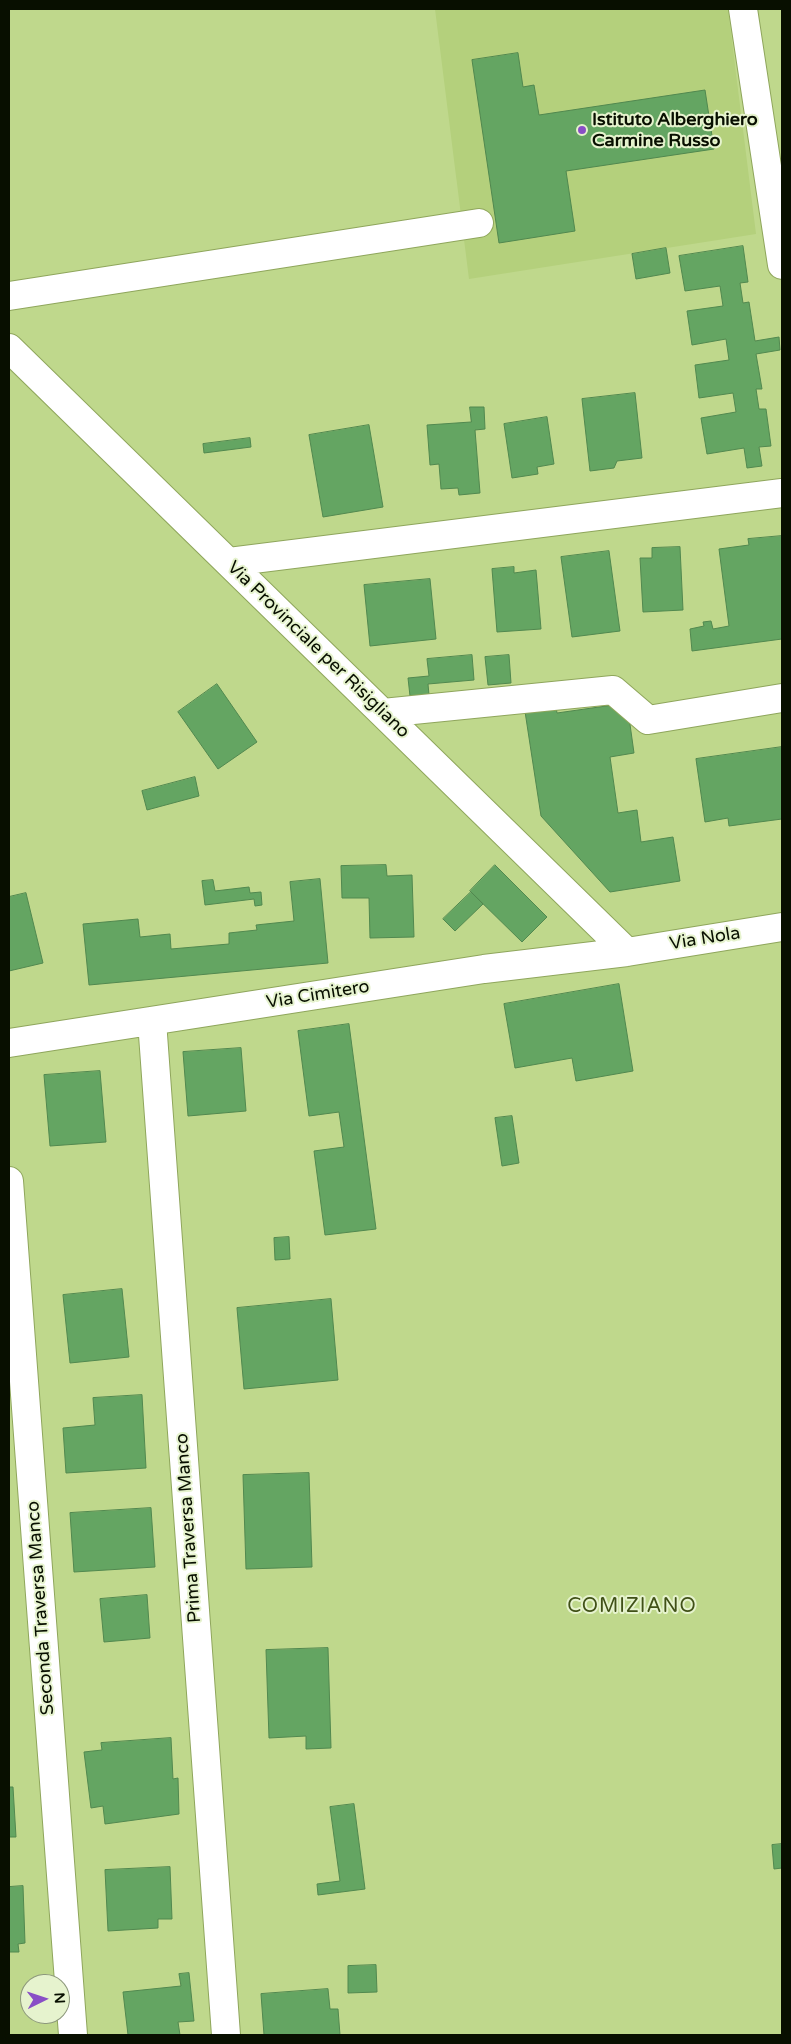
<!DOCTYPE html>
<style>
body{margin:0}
#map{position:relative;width:791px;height:2044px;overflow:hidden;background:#bfd88c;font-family:"Varela Round",sans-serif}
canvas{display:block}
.frame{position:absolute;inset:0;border:10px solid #080f00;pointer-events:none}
.north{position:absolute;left:20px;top:1974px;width:50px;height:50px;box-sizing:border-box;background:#e6f3ce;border:1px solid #8d987c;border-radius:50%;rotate:86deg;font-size:14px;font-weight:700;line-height:20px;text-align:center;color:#080f00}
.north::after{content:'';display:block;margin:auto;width:18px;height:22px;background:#894fc6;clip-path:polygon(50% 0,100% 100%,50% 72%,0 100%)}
</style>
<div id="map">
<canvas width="791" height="2044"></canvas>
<div class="frame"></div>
<div class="north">N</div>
</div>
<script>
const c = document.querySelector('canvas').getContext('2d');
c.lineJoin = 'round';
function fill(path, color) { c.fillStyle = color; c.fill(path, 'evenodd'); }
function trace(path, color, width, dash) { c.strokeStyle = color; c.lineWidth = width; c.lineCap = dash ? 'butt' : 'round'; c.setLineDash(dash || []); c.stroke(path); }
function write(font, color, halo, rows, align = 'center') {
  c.font = font + ' "Varela Round",sans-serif'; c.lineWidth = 4; c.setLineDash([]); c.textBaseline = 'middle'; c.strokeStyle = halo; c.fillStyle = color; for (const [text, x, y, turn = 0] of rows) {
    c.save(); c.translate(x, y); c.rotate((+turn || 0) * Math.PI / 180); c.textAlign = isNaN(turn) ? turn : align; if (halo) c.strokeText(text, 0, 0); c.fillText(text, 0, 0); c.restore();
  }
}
const built = new Path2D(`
 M435,9h293l28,225 -287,45z`);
const building = new Path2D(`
 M518,53l5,34 11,-2 5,30 166,-25 9,59 -148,22 9,60 -76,12 -27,-183z
 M743,246l5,36 -8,1 3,20 6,-1 6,39 24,-4 1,13 -24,4 6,35h-6l3,20h7l5,37 -12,1 3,19 -15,2 -3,-20 -37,6 -6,-36 35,-6 -3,-19 -34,5 -4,-33 34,-5 -3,-21 -34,6 -5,-34 36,-5 -3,-20 -35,5 -6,-35z
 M666,248l4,25 -34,6 -4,-25z
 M635,393l7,65 -25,3 -3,7 -24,3 -8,-72z
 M470,407h14l1,22 -10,1 5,63 -21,2 -1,-7 -17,1 -2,-25 -9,1 -3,-40 44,-3z
 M547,417l7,47 -17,3 1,7 -26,4 -8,-54z
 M369,425l14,82 -60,10 -14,-82z
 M250,438l1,9 -47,6 -1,-9z
 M782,536v103l-90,12 -2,-22 14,-3 -1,-4 8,-1 2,8 16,-3 -10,-77 30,-4 -1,-6z
 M680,547l3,63 -40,2 -3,-54h12v-10z
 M609,551l11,80 -48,6 -11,-80z
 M514,567v6l22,-3 5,59 -44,3 -5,-63z
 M430,579l6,60 -66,7 -6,-61z
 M472,655l2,25 -46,4 1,11 -19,1 -2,-18 21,-2 -2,-17z
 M509,655l2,28 -23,2 -3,-28z
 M217,684l40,58 -39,27 -40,-57z
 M555,700l2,13 70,-10 7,50 -24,4 8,56 19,-3 4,32 32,-5 7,44 -70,11 -69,-76 -17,-111z
 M782,747v72l-53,7 -1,-8 -23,4 -9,-63z
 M195,777l4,19 -52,14 -5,-19z
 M386,865l1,11 25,-1 2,62 -44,1 -1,-40h-27l-1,-32z
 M495,865l52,52 -25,25 -52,-51z
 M320,879l8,84 -239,22 -6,-61 55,-5 2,18 30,-3 1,15 58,-5v-11l28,-3 -1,-5 38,-4 -4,-39z
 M213,880l2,11 34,-4 1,6 11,-1 1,13 -7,1 -1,-7 -49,6 -3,-24z
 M471,892l12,12 -28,27 -12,-12z
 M26,893l17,70 -34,8v-74z
 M619,984l14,87 -57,10 -4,-23 -57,10 -11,-64z
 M349,1024l27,205 -51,6 -11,-84 30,-4 -5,-35 -30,4 -11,-85z
 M241,1048l5,63 -58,5 -5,-64z
 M100,1071l6,71 -56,4 -6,-71z
 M512,1116l7,47 -17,3 -7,-48z
 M289,1237l1,22 -15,1 -1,-22z
 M122,1289l7,68 -59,6 -7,-68z
 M331,1299l7,81 -94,9 -7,-81z
 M142,1395l4,73 -80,5 -3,-45 32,-3 -2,-27z
 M309,1473l3,94 -66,2 -3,-94z
 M151,1508l4,59 -81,5 -4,-59z
 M147,1595l3,43 -46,4 -4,-43z
 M328,1648l3,100 -25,1v-13l-37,2 -3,-88z
 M171,1738l2,41 5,-1 1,36 -74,10 -2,-18 -12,2 -7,-56 18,-2 -1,-7z
 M9,1787h4l3,50h-7z
 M354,1804l11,85 -47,6 -1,-11 23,-3 -10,-74z
 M782,1844v24l-8,1 -2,-24z
 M170,1867l2,52h-14v9l-50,3 -3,-61z
 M23,1886l2,57 -7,1 1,8h-10v-65z
 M376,1965l1,27 -29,1v-27z
 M189,1973l5,48 -16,1 2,13h-52l-5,-43 58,-6 -2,-12z
 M328,1989l2,20h8l2,26h-76l-3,-41z`);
const minor = new Path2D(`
 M743,9l39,256
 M9,296l470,-73
 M9,348l618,604
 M229,562l553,-69
 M383,713l230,-23 35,30 134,-22
 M152,1021l74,1014
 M9,1043l475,-74 143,-17 155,-25
 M9,1181l64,854`);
const markers = [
 [582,130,5,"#894fc6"]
];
const poiNames = [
 ["Istituto Alberghiero",592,120],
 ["Carmine Russo",592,141]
];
const streetNames = [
 ["Via Provinciale per Risigliano",318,650,44],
 ["Via Nola",705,939,-9],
 ["Via Cimitero",318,995,-9],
 ["Prima Traversa Manco",189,1528,-94],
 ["Seconda Traversa Manco",41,1608,-94]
];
const quarterNames = [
 ["COMIZIANO",632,1607]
];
fill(built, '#b4d07c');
fill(building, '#64a562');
trace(building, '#51884f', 1);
trace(minor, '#8fa65c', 30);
trace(minor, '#fff', 28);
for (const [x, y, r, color] of markers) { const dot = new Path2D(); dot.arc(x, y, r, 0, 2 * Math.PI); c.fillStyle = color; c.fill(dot); trace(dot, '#e6f3ce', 2); }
write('bold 18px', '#080f00', '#e6f3ce', poiNames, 'left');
write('18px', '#080f00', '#e6f3ce', streetNames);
c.letterSpacing = '1px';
write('20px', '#405017', '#e6f3ce', quarterNames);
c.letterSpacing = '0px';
</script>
